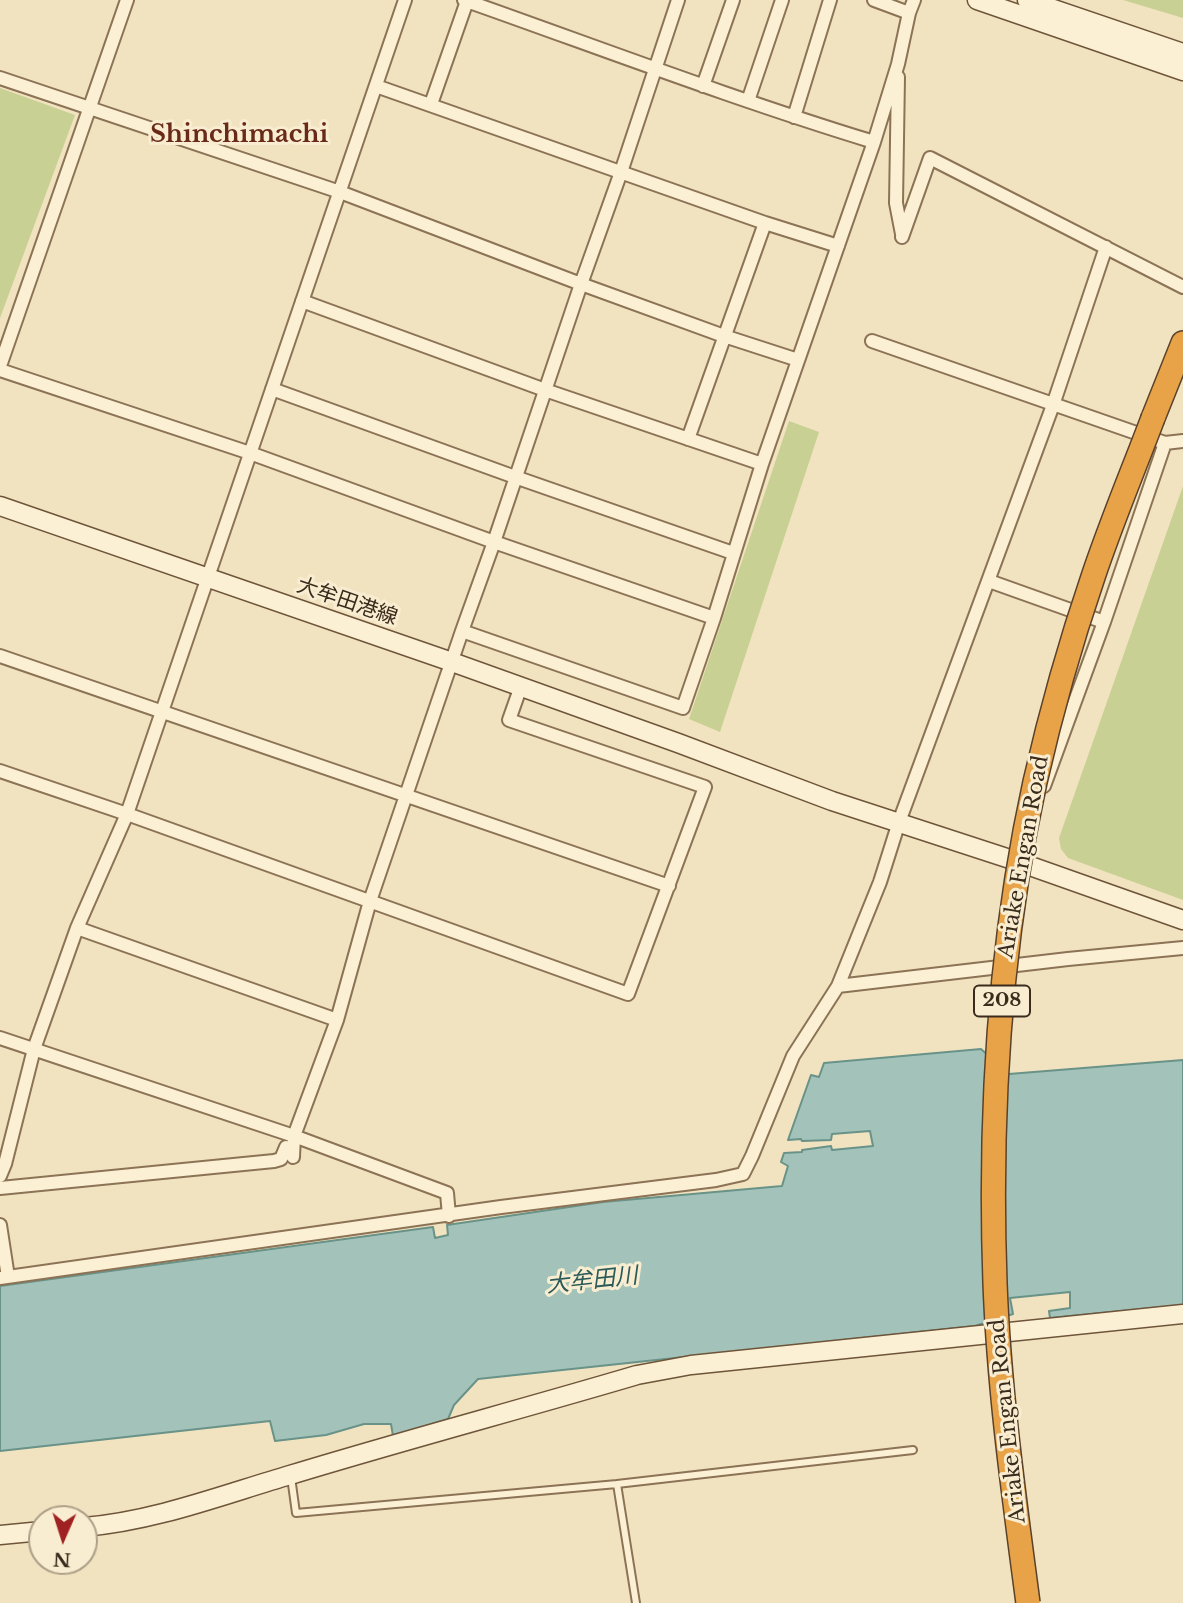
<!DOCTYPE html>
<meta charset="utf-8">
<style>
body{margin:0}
#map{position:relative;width:1183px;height:1603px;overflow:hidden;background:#f1e3c0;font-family:"Libre Baskerville",serif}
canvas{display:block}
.north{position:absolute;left:28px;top:1505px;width:70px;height:70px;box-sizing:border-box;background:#f8edd0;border:2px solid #ac9f88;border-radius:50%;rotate:183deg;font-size:19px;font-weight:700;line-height:28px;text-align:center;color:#3a2b1c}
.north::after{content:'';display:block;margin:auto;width:24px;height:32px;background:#a02121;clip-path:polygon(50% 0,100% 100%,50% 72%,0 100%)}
</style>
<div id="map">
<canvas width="1183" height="1603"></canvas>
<div class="north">N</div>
</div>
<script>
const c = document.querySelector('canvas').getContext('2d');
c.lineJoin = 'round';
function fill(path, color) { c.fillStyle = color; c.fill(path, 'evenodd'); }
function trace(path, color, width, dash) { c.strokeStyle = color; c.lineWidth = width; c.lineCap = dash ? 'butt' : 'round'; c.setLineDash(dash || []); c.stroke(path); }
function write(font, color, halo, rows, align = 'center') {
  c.font = font + ' "Libre Baskerville","Noto Sans JP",serif'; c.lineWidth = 6; c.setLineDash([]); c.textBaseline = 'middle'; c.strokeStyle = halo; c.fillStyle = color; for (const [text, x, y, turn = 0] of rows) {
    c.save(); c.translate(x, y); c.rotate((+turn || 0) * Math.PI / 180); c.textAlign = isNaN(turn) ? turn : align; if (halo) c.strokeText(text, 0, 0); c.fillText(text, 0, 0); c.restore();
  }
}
const green = new Path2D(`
 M1123,0h60v18z
 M0,88l75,27 -75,203z
 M789,421l30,11 -99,300 -31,-13z
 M1183,486v414l-115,-42 -7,-9 -2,-11z`);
const water = new Path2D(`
 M981,1049l28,25 174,-14v245l-133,13 -1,-7 21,-3v-16l-60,6 3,16 -38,12 -497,53 -24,26 -6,14 -55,17 -2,-12h-27l-38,11 -51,6 -5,-20 -270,30v-165l433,-59 2,11 13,-3 -1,-10 156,-23 179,-16 6,-20 -7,-4 3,-9 18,-1v-2l29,-4 1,4 41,-4 -3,-15 -38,3 -1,6 -29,1 -1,-2 -13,1 23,-65 8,2 5,-14z`);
const lane = new Path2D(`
 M291,1477l5,36 321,-29 296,-34
 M617,1484l19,119`);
const street = new Path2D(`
 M464,0c136,48 272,100 410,142
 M874,0l35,13
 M898,77l-2,126 6,31
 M0,78l340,114 241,92 143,52 74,24
 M376,86l389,137 73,23
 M703,86l30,-86
 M748,101l34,-101
 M431,104l36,-103
 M794,117l36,-117
 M902,237l28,-79 253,129
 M302,301l243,89 217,74
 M872,341l293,102 18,-2
 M0,366l127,-366
 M0,370l250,83 244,89 220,76
 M272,389l243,88 218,76
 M688,439l77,-216
 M989,581l115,41
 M462,631l221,77 31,-90 48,-154 112,-322 24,-78 11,-51 5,-13
 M0,656l669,230
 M0,771l127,43 501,180 77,-207 -196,-67 12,-34
 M1044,786l60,-164 61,-179
 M77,928l260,92
 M838,986l230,-27 115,-11
 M0,1038l294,98 153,57 2,23
 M0,1176l5,-12 29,-115 43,-121 50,-114 278,-814
 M0,1188l274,-27 7,-2 5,-12 7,10 1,-21 43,-116 33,-119 92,-270 32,-89 87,-258 40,-112 57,-172
 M0,1225l8,52
 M0,1278l501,-71 215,-27 27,-6 9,-18 41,-100 45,-70 42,-104 19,-60 154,-417 53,-158`);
const secondary = new Path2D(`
 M977,0l206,71
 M1027,0l156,53
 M0,506l452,156 226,81 154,58 184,60 167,59
 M84,1527c71,-6 138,-32 206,-52 115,-35 232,-66 347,-100l54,-10 492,-51
 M0,1535l42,-4`);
const highway = new Path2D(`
 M1153,418l30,-75`);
const highwayBridge = new Path2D(`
 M1028,1603c-14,-106 -29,-213 -33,-320 -6,-168 4,-337 40,-501 16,-70 35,-138 58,-205 18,-54 40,-106 60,-159`);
const shields = [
 [1002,1001,56]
];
const shieldNames = [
 ["208",1002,1001]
];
const streetNames = [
 ["大牟田港線",347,602,19],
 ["Ariake Engan Road",1024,857,-80],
 ["Ariake Engan Road",1008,1421,-96]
];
const waterNames = [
 ["大牟田川",592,1281,-6]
];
const quarterNames = [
 ["Shinchimachi",239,135]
];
fill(green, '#c9d093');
fill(water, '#a3c3ba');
trace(water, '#699288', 2);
trace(lane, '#8c7356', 10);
trace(street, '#8c7356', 16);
trace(secondary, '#6e5439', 21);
trace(highway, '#59412b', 26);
trace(lane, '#fbf0d4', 6);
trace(street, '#fbf0d4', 12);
trace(secondary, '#fbf0d4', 18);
trace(highway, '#e8a349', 23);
trace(highwayBridge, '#59412b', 26, []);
trace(highwayBridge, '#e8a349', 23);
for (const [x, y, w] of shields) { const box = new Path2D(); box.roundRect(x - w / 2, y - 15.5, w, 31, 5); c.fillStyle = '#f8edd0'; c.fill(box); trace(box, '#3a2b1c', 2); }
write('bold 19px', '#3a2b1c', null, shieldNames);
write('21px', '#3a2b1c', '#f8edd0', streetNames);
write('italic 23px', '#2a5b59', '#f8edd0', waterNames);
write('bold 24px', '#6a2a18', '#f8edd0', quarterNames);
</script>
